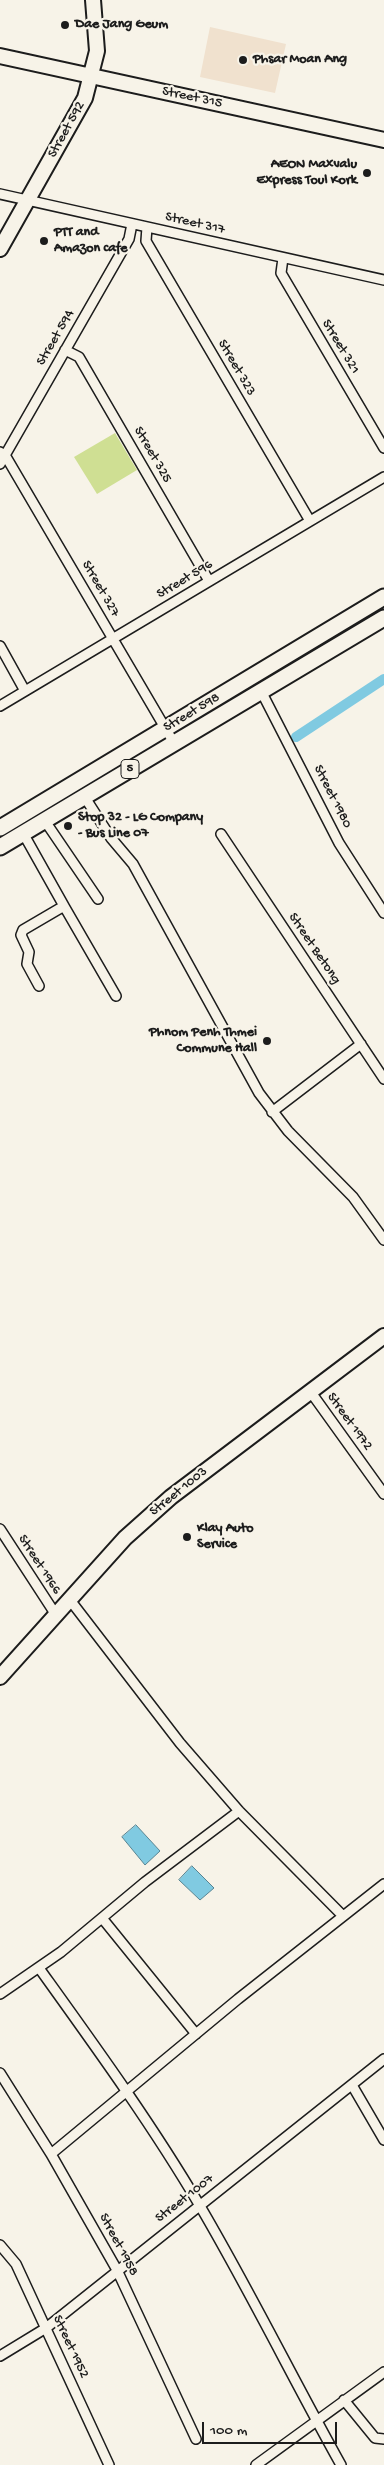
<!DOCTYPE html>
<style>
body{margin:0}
#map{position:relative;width:384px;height:2465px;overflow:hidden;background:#f7f3e8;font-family:"Gochi Hand",sans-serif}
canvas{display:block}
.scale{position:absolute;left:202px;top:2422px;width:135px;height:22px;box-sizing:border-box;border:2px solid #1c1c1c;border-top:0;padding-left:6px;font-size:15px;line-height:18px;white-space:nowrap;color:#1c1c1c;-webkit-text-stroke:4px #f7f3e8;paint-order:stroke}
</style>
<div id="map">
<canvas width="384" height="2465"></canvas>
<div class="scale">100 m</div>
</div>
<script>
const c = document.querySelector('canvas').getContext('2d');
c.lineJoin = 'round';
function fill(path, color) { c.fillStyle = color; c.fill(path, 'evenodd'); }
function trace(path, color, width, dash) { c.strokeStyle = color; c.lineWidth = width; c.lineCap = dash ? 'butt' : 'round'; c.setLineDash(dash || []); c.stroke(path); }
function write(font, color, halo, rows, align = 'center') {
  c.font = font + ' "Gochi Hand",sans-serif'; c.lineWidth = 4.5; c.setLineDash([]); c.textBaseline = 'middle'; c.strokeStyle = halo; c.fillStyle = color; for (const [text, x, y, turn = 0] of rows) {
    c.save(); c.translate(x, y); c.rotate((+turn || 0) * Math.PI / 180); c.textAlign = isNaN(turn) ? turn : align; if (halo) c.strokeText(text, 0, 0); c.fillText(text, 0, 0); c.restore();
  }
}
const built = new Path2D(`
 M210,27l76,17 -11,49 -75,-16z`);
const green = new Path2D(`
 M115,433l22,37 -40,24 -23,-37z`);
const water = new Path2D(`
 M136,1825l24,26 -15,14 -23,-28z
 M192,1866l22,22 -14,12 -21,-20z`);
const canal = new Path2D(`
 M296,737l88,-58`);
const street = new Path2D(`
 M0,194l384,86
 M147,227l-1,14 164,280
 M283,258l-2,15 103,175
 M65,350l14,7 130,224
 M0,452l5,3 169,288
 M0,464l129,-225 3,-15
 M0,646l25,45
 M261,691l78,152 45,70
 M0,706l384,-229
 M84,796l27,42 22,26 126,229 29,38 65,66 31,43
 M45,821l53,78
 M23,833l41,73 -41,24 -2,5 8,17 -2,12 12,22
 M221,834l163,245
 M64,906l52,90
 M272,1112l89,-68
 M310,1391l74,103
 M0,1529l56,86
 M70,1600l110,143 59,68 104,105
 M102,1918l94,116
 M39,1968c56,78 112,155 161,238 50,85 93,173 141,259
 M0,1994l61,-42 84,-70 94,-71
 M0,2073l51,81 66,116 79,169
 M352,2085l32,55
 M51,2154l187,-155 146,-115
 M0,2245l16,19 93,201
 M0,2356l46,-28 338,-269
 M344,2400l31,38 9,1
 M256,2465l128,-93`);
const secondary = new Path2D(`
 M0,56l384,84
 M0,249l85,-151 12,-47 -4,-51
 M0,1677l125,-139 46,-41 213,-161`);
const primary = new Path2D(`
 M0,828l384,-231
 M0,847l384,-229`);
const markers = [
 [65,25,5,"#1c1c1c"],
 [243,60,5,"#1c1c1c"],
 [367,173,5,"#1c1c1c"],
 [44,241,5,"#1c1c1c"],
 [68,826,5,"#1c1c1c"],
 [267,1041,5,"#1c1c1c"],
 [187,1537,5,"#1c1c1c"]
];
const shields = [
 [130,769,18]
];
const shieldNames = [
 ["5",130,769]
];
const poiNames = [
 ["Dae Jang Geum",75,25],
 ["Phsar Moan Ang",253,60],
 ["AEON Maxvalu",357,165,"right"],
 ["Express Toul Kork",357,181,"right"],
 ["PTT and",54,233],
 ["Amazon cafe",54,249],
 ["Stop 32 - LG Company",78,818],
 ["- Bus Line 07",78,834],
 ["Phnom Penh Thmei",257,1033,"right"],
 ["Commune Hall",257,1049,"right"],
 ["Klay Auto",197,1529],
 ["Service",197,1545]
];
const streetNames = [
 ["Street 315",192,98,12],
 ["Street 592",67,130,-61],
 ["Street 317",195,224,13],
 ["Street 594",56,338,-60],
 ["Street 321",340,347,59],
 ["Street 323",236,368,60],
 ["Street 325",152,455,60],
 ["Street 596",185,580,-31],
 ["Street 327",100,589,60],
 ["Street 598",192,713,-31],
 ["Street 1980",332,797,63],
 ["Street Betong",314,949,56],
 ["Street 1972",349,1422,54],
 ["Street 1003",179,1492,-39],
 ["Street 1966",39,1565,57],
 ["Street 1007",185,2199,-38],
 ["Street 1958",118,2245,62],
 ["Street 1952",70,2347,65]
];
fill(built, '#f0e1ce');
fill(green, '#cfdf93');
fill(water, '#80cae1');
trace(water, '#588492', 1);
trace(canal, '#80cae1', 10);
trace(street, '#1c1c1c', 12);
trace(secondary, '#1c1c1c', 18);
trace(primary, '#1c1c1c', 19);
trace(street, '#f7f3e8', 9);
trace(secondary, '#f7f3e8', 14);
trace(primary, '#f7f3e8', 15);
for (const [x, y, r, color] of markers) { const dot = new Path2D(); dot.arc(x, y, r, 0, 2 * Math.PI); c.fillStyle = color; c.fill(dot); trace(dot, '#f7f3e8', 2); }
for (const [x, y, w] of shields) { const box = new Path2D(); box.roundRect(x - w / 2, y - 9.5, w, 19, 4); c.fillStyle = '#f7f3e8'; c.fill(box); trace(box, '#1c1c1c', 1); }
write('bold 12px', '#1c1c1c', null, shieldNames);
write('bold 14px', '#1c1c1c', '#f7f3e8', poiNames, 'left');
write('14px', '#1c1c1c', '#f7f3e8', streetNames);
</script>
